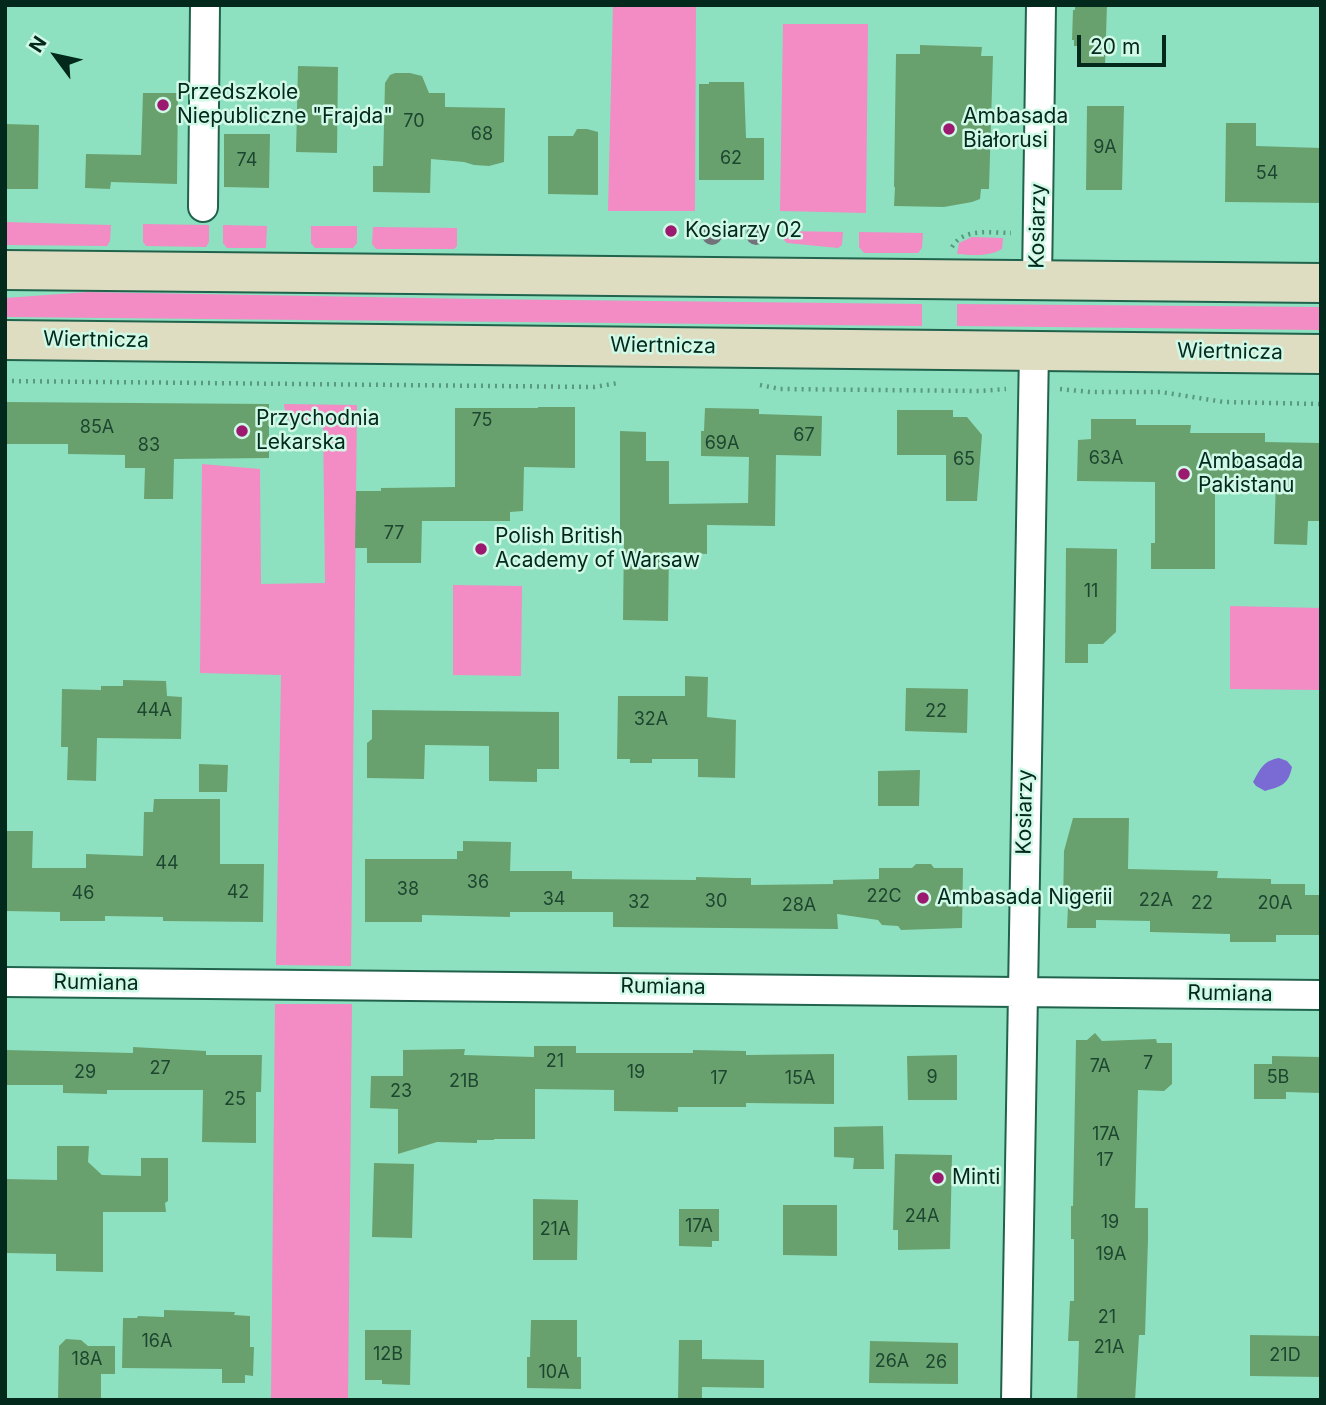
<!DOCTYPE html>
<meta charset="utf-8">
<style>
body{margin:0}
#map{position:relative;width:1326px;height:1405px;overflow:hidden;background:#8ee1c0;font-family:Inter,sans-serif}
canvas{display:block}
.frame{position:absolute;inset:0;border:7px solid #03281c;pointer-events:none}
.north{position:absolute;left:21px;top:21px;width:70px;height:70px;-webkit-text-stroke:5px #d1f9e7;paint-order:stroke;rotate:303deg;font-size:19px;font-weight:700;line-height:28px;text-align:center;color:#03281c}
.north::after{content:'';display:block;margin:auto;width:24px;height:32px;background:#03281c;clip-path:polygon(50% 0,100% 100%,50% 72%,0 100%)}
.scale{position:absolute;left:1077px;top:35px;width:89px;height:32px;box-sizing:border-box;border:4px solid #03281c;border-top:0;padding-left:9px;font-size:21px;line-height:24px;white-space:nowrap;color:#03281c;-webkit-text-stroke:5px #d1f9e7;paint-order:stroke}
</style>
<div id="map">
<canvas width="1326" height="1405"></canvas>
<div class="frame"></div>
<div class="north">N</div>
<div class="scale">20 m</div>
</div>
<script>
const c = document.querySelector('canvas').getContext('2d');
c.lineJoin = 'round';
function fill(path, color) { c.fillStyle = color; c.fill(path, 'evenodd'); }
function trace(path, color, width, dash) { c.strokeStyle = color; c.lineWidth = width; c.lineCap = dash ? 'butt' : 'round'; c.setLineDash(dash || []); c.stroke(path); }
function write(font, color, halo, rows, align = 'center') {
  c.font = font + ' Inter,sans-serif'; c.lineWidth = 5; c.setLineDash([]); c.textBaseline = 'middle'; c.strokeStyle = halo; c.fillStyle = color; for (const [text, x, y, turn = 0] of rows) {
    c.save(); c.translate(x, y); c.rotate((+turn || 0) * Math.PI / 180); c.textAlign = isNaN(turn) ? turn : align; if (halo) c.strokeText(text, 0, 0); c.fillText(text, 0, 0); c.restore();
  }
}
const green = new Path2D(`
 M613,5h83l-1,206h-87z
 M783,24h85l-2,189 -86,-2z
 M5,222l106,3 -1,16 -3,5 -102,-1z
 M143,224l66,1v17l-3,5 -60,-1 -3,-4z
 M223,225l44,1 -1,22h-39l-4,-5z
 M311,226h46v17l-4,5h-38l-4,-5z
 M373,227l84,1v18l-3,3h-78l-4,-5z
 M784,231l59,1 -1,13 -4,3 -51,-5 -3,-3z
 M859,232l64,1 -1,15 -4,5h-54l-5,-6z
 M972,237l31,1 -1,11c-14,8 -29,6 -45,5l2,-11z
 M88,292l388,7 446,5v22l-917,-9v-19z
 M957,304l364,3v23l-364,-4z
 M284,404l73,1 -6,561 -75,-1 5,-290 -81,-2 2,-209 58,5 1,115 64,-1 -2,-161h-26v6c-9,-6 -12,-13 -13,-24z
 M453,585l69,1 -1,90 -68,-1z
 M1230,606l91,2v82l-91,-1z
 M275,1004h77l-4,396h-77z`);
const water = new Path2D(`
 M1279,758l8,3 5,6c-4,18 -10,19 -27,24l-9,-5 -3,-4c8,-14 10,-21 26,-24z`);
const building = new Path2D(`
 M1075,5h32l-2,62 -27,-1 1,-20h-5v-6h-2l1,-30h2z
 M920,45l62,2 -1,9h12l-4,133h-8l-1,10 -8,3 -28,5 -50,-1 1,-19h-1l2,-133h24z
 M298,66l40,1 -1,86 -41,-1z
 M395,73h15l12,3 7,17h16v14l60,1 -1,54 -15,4 -15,-1 -10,-3 -33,-3 -1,34 -57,-1v-26h10l2,-83 5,-8z
 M709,82h35l2,56h18v42h-65v-96h10z
 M143,93h35l-1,91 -66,-2 -1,7 -25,-1 1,-34 55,1z
 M1087,106h37l-2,84h-36z
 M1226,123h30v23l65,2v55l-96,-1z
 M5,124l34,1 -1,64h-33z
 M577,129h10l11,3v63l-50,-1v-58h25z
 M224,134h46l-1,54 -45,-1z
 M5,402l264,2v54l-95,1 -1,40h-29l1,-31h-20v-13l-57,-1v-10h-63z
 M538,407h37v61l-51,-1 -1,44 -13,1v9h-88l-1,42h-54v-15h-12l1,-57h25v-3l74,-1v-79h83z
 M705,408l54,1v5l63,2 -1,40 -45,-1 -1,71 -68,-1v29l-38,-2 -1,69 -45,-1 1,-84h-4v-105l26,1v29h23v43l79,-1 1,-46 -48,-1v-25h3z
 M897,410h56v7h14l15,18 -5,66h-31v-46h-49z
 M1091,419h45v6h55l-1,8h75v9l56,1v78h-13l-1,24 -33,-1 2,-65 -61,-1v91h-64v-26h4v-61l-78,-1 1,-41 13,-1z
 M1066,548l51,1 -1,83 -13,12h-15v19h-23z
 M685,676l23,1 -1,40 29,3 -1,58 -37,-1v-18h-46v4h-22v-4h-13l1,-63h67z
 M123,680l43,1 1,15 15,1 -1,42 -84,-1 -1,43 -29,-1 1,-33h-7l1,-58 39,1v-4h22z
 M906,688l62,1 -1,44 -62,-2z
 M372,710l187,2v57h-22v13l-48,-1v-35l-64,-1 -1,34 -57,-1v-35l5,-4z
 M199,764l29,1 -1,27h-28z
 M920,770l-1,36h-41v-35z
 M154,799h66v65h44l-1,58 -100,-1v-4l-58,-1v5h-45v-9l-55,-1v-80h28l-1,37h54v-14l57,2 1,-44h9z
 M1073,818h56l-1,51 90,2 -1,7 54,1v5h34v11h16v40h-45v7h-46v-8l-80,-2v-11l-54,-1v8h-29l1,-22h-5l1,-55z
 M463,841l48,1 -1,29h62v8l124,1v-3l41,1h14v7l82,-1v-4l46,-1v-11h33l4,-4h15l3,4h29l-1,60 -61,2 -3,-4 -16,-1 -4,-5 -41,-6 1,15 -225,-2v-15h-103v5l-88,-2v7h-57v-63h92v-8h6z
 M1095,1033l7,8 54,-2 1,4h15v41l-8,7 -26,-1 -3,118h13v32l-3,95h-6l-4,65h-58l2,-59h-11l2,-40h4v-62h-3v-33h2l3,-166h11z
 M534,1046h42v7h117v-3l53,1v4l88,-1v50l-88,-1v4h-68v5l-64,-1v-21l-79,-1v50h-41v1h-17v3l-40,-1 -39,12v-45l-28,-1 1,-32h32v-26l62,-1 -1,6 70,2z
 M133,1047l73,4v4h56l-1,37h-5v51l-54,-1 1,-52h-96v4l-44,-1v-8h-58v-35l128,3z
 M957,1055v45h-49l-1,-44z
 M1272,1056l49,1v36l-35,-1v7h-32v-35h18z
 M883,1126l1,43h-31l1,-11 -20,-1v-30z
 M57,1146h32l-1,16 14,13 39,1v-18h27v43l-3,2 1,9h-63v60l-47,-1v-17l-51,-1v-74l52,1z
 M895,1154l57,1 -2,94 -52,1v-20h-5z
 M374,1163l40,1 -2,74 -40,-1z
 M533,1199l45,1 -1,60h-44z
 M783,1205h54v51l-54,-1z
 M679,1209h40v32h-7v6l-33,-1z
 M164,1310l71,2 -1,3 16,1v31h4l-1,29 -8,-1v8h-23v-14l-100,-1 1,-50h14l1,-2 26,1z
 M531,1320h46v37h4v32l-54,-1v-31h3z
 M365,1330h46l-1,55 -28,-1v-4h-17z
 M1250,1335l71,1v41l-71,-1z
 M66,1339l15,1 7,6h27v28h-14v26h-43l1,-54z
 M679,1340h23v19l62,1v28l-62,-1v13h-24z
 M870,1341l88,2v41l-89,-1z`);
const path = new Path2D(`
 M952,247c12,-20 40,-14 59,-14
 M5,381l589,6 24,-4
 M760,385l20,4 199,2 27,-2
 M1060,389l30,3h71l63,10 97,2`);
const street = new Path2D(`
 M203,207l2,-202
 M1037,280l4,-275
 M5,982l1316,13
 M1016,1400l18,-1050`);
const secondary = new Path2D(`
 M5,270l1316,13
 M5,340l1316,14`);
const trees = [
 [712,235],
 [756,235]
];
const markers = [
 [163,105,7,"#9b196e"],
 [949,129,7,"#9b196e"],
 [671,231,7,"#9b196e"],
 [242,431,7,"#9b196e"],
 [1184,474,7,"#9b196e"],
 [481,549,7,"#9b196e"],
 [923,898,7,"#9b196e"],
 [938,1178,7,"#9b196e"]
];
const numberNames = [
 ["70",414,122],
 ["68",482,135],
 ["9A",1105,148],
 ["62",731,159],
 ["74",247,161],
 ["54",1267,174],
 ["75",482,421],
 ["85A",97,428],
 ["67",804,436],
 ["69A",722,444],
 ["83",149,446],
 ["63A",1106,459],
 ["65",964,460],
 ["77",394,534],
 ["11",1091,592],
 ["44A",154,711],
 ["22",936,712],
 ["32A",651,720],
 ["44",167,864],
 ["36",478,883],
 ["38",408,890],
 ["42",238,893],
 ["46",83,894],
 ["22C",884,897],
 ["34",554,900],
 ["22A",1156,901],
 ["30",716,902],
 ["32",639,903],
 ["22",1202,904],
 ["20A",1275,904],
 ["28A",799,906],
 ["21",555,1062],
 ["7",1148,1064],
 ["7A",1100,1067],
 ["27",160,1069],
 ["29",85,1073],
 ["19",636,1073],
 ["9",932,1078],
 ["5B",1278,1078],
 ["17",719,1079],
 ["15A",800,1079],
 ["21B",464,1082],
 ["23",401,1092],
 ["25",235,1100],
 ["17A",1106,1135],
 ["17",1105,1161],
 ["24A",922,1217],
 ["19",1110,1223],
 ["17A",699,1227],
 ["21A",555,1230],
 ["19A",1111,1255],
 ["21",1107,1318],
 ["16A",157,1342],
 ["21A",1109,1348],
 ["12B",388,1355],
 ["21D",1285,1356],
 ["18A",87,1360],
 ["26A",892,1362],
 ["26",936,1363],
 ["10A",554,1373]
];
const poiNames = [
 ["Przedszkole",177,93],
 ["Niepubliczne \"Frajda\"",177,117],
 ["Ambasada",963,117],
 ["Białorusi",963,141],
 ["Kosiarzy 02",685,231],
 ["Przychodnia",256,419],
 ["Lekarska",256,443],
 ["Ambasada",1198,462],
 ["Pakistanu",1198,486],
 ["Polish British",495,537],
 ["Academy of Warsaw",495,561],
 ["Ambasada Nigerii",937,898],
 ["Minti",952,1178]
];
const streetNames = [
 ["Kosiarzy",1038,226,-89],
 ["Wiertnicza",96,340,1],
 ["Wiertnicza",663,346,1],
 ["Wiertnicza",1230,352,1],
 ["Kosiarzy",1025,812,-89],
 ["Rumiana",96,983,1],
 ["Rumiana",663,987,1],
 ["Rumiana",1230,994,1]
];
fill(green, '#f38bc4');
fill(water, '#796bd3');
fill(building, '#69a16e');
trace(street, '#21624c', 32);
trace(secondary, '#21624c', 42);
trace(path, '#589980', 4.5, [2, 5]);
trace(street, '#fff', 28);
trace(secondary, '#deddc2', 38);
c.fillStyle = '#72727a';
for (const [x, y] of trees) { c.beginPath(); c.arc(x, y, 10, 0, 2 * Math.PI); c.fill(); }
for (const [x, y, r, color] of markers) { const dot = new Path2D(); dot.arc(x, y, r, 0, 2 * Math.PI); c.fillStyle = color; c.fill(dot); trace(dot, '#d1f9e7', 2.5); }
write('18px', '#1c4630', null, numberNames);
write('21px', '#03281c', '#d1f9e7', poiNames, 'left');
write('21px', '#03281c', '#d1f9e7', streetNames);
</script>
